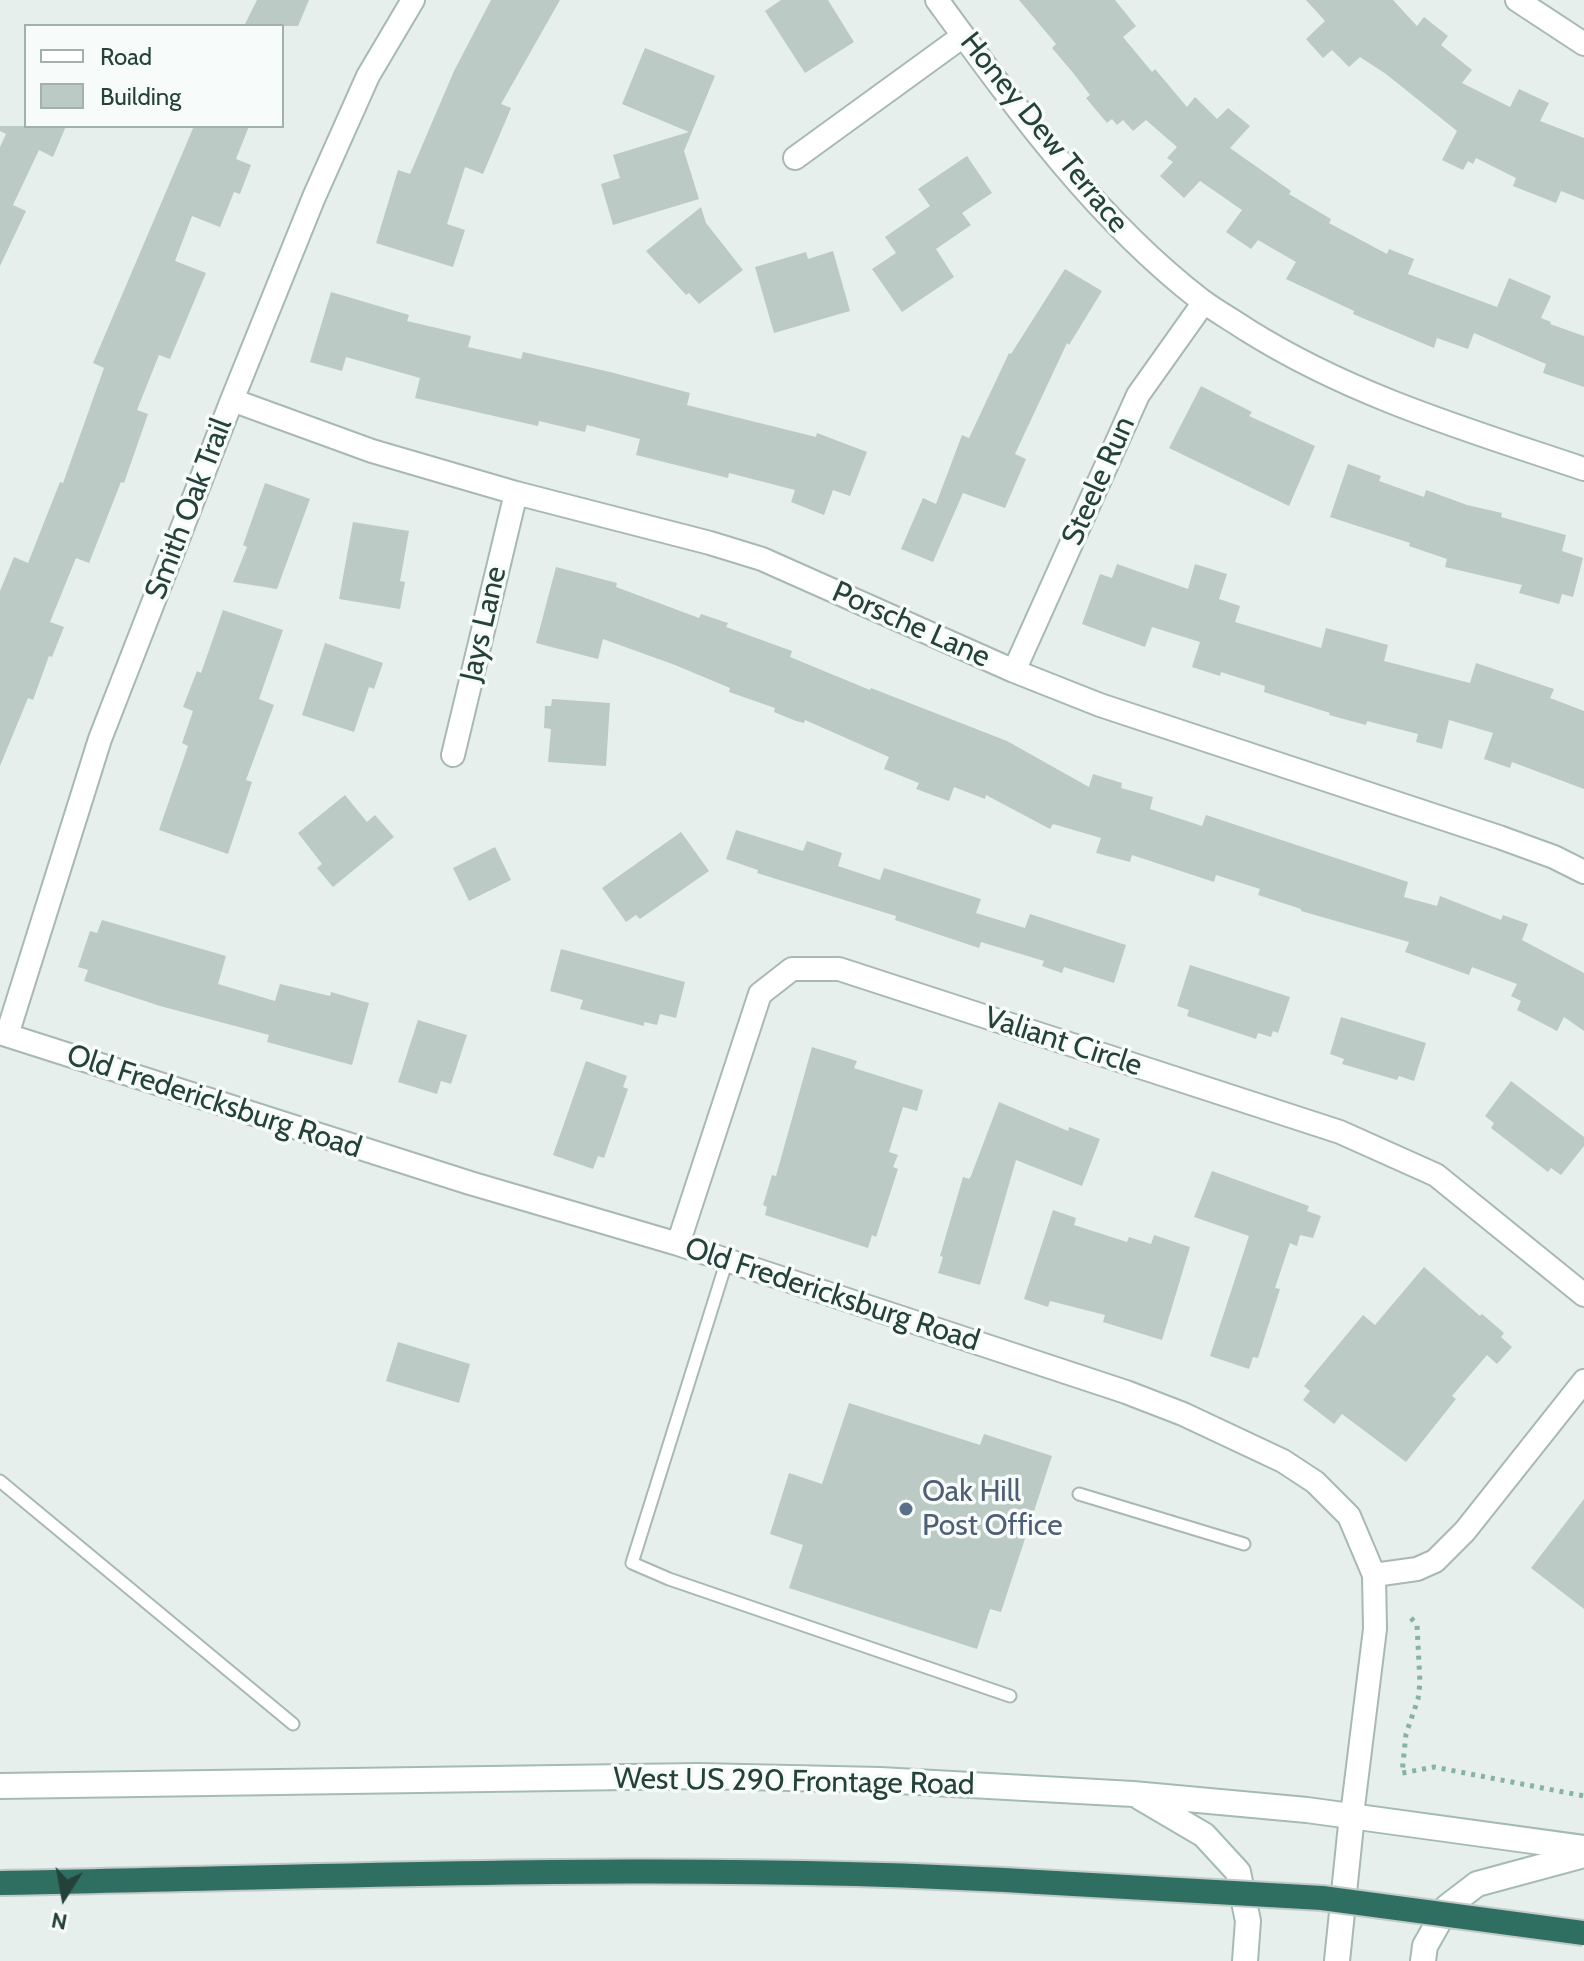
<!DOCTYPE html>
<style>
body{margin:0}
#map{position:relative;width:1584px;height:1961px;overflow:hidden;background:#e6efeb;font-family:Cabin,sans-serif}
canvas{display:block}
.legend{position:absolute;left:24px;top:24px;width:260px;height:104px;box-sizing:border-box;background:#f7fbf9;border:2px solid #a3b1ad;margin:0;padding:10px 14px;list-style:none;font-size:24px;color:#24423a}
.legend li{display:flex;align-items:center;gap:16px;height:40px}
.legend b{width:40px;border:2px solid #a3b1ad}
.north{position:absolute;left:24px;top:1857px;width:80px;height:80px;-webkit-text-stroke:6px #f7fbf9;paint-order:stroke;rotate:191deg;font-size:22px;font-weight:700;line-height:32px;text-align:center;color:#24423a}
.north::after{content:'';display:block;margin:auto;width:28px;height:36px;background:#24423a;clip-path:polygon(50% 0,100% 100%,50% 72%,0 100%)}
</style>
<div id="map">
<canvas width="1584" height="1961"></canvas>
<ul class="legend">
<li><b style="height:10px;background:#fff"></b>Road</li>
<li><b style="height:22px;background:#bbcac4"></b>Building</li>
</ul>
<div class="north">N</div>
</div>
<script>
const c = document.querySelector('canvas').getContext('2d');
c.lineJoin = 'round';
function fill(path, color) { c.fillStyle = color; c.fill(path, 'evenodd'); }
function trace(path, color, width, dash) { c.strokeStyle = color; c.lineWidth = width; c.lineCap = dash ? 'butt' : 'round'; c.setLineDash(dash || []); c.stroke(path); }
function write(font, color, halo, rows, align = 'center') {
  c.font = font + ' Cabin,sans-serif'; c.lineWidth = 7; c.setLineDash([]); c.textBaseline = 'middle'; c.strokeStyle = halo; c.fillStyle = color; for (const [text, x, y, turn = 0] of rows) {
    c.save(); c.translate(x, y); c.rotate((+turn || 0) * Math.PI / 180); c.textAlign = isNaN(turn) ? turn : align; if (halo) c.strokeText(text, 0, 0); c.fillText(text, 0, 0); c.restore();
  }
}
const building = new Path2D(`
 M257,0h52l-11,26h-54z
 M491,0h69l-59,104 10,4 -28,66 -18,-7 -18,57 18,6 -12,37 -77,-24 22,-73 12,4 44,-103z
 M781,0h47l26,42 -49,31 -40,-62z
 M1019,0h96l21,26 -13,11 29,35 3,-3 32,38 8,-10 22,22 11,-11 22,18 -20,22 61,43 -2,3 42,25 -2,4 58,31 2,-5 25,10 -6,15 89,33 12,-29 42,18 -10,22 10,4 -1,2 34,12v51l-41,-14 3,-9 -72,-31 -6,16 -31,-11 -3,10 -81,-34 1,-3 -68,-32 10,-17 -38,-22 -7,9 -25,-17 16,-22 -42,-29 -16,17 -24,-22 13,-14 -6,-4 10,-11 -31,-27 -13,11 -10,-11 -6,5 -5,-6 -5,4 -21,-25 4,-3 -16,-21 -22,-26 4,-4z
 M1306,0h87l24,26 7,-9 24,19 -7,9 31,25 -10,13 48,24 9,-18 30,14 -9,18 44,17v62l-23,-9 -5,12 -43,-17 3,-8 -40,-20 -3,6 -5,-3 -5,9 -21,-10 15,-29 -71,-57 -26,-17 -11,10 -17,-17 -9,8 -17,-19 19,-18z
 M645,48l70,28 -31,75 15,48 -86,26 -12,-41 19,-6 -7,-23 76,-23 -67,-28z
 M0,126h66l-13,31 -14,-7 -26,55 13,6 -26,55v-119l6,-13 -6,-3z
 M194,126h55l-13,33 15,6 -11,29 -6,-2 -14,35 -28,-11 -17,45 31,12 -36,86 -11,-4 -22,55 11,4 -24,69 -3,-1 -32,81 -13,-5 -26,64 14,5 -12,30 -3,-1 -16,44 -5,-2 -28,68v-175l14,-34 14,6 32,-81 3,1 41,-115 -11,-5z
 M967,156l25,37 -30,20 9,12 -35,24 18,28 -52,35 -30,-43 24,-16 -11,-16 45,-31 -12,-17z
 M701,207l5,16 37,47 -44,34 -10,-11 -3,2 -40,-44z
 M833,251l17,60 -76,22 -19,-66 51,-15 2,7z
 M1065,269l37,22 -33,54 -2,-2 -52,111 11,5 -21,49 -42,-15 -30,69 -32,-13 22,-51 13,6 26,-69 7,3 40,-85 2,1z
 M331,292l78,23 -2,6 64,15 -3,11 53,12 2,-7 87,20 80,21 -3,12 129,32 1,-4 50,19 -17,44 -17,-6 -9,25 -33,-13 4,-12 -66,-17 -1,5 -92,-23 4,-16 -53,-14 -2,7 -46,-11 -1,5 -123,-28 5,-20 -74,-21 -4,14 -32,-9z
 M1201,386l51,26 -3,4 66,30 -26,60 -120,-58z
 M1348,464l33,12 -2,5 45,16 2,-7 41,15 35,8 -1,4 65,18 -4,16 21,7 -10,39 -11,-3 -3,10 -40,-11 3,-8 -77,-18 2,-8 -38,-13 1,-3 -80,-26z
 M265,483l45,16 -33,90 -44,-7 14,-35 -4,-2z
 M353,522l56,9 -9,50 5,1 -5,27 -61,-10z
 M1117,564l71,25 7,-25 32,10 -8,25 21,7 -5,16 86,26 5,-20 62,17 -4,16 86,22 6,-20 78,26 -4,9 34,13v78l-72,-27 -2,6 -26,-9 9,-26 -44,-13 -7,29 -26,-7 2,-8 -51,-13 -1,4 -37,-10 1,-2 -66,-21 1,-6 -44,-14 -1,4 -28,-9 8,-25 -48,-15 -7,20 -63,-23 18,-50 12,4z
 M556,567l61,16 -1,4 83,31 2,-4 27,9 -2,4 66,24 -2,6 80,33 1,-2 136,53 82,46 4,-13 29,9 -1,5 32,9 -3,12 52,17 4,-11 202,67 -4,15 33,9 3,-10 61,24 2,-5 25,9 -6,16 62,33v58l-20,-14 -7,14 -40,-21 4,-9 -10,-5 6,-12 -45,-17 -3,8 -64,-23 4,-10 -108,-31v-2l-43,-14 2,-6 -44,-14 -2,7 -82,-27 -2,7 -34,-9 5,-15 -48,-14 -3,5 -64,-34 -1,4 -31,-12 -5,14 -33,-12 3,-6 -35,-14 5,-12 -84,-37 -1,3 -8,-2 -22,-9 1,-4 -46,-16 1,-4 -55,-23 -72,-26 -5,20 -62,-16z
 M223,610l60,20 -24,69 15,6 -28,75 6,2 -24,72 -69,-24 29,-84 -6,-3 11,-32 -10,-4 14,-36 4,2z
 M325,643l58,20 -9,26 -5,-2 -15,45 -52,-17z
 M552,699l58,4 -4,63 -58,-4 3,-33 -7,-1 1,-22h6z
 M345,795l22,27 8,-7 19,22 -61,50 -16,-19 5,-4 -24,-31z
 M736,830l67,21 4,-10 35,12 -4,13 42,14 4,-12 97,31 -5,14 49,15 5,-14 96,31 -12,38 -50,-16 -2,6 -20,-7 2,-5 -63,-19 -2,6 -84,-28 1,-4 -139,-43 1,-3 -32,-11z
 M681,832l28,39 -69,48 -4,-4 -10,7 -24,-34z
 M495,847l16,33 -42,21 -16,-33z
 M102,920l124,36 -8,28 57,17 5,-17 50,12 1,-4 38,11 -17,62 -85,-23 2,-7 -109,-29 -76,-25 4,-11 -10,-3 12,-36 7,2z
 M561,949l124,33 -9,36 -16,-4 -3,11 -13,-3v4l-64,-17 3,-9 -33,-9z
 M1190,965l100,32 -12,36 -5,-2 -2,6 -13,-4 -2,6 -69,-23 2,-6 -12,-4z
 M1341,1017l85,26 -12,38 -15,-5 -2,4 -55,-16 2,-5 -14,-5z
 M418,1020l49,15 -16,49 -10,-3 -4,13 -39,-12z
 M812,1047l45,14 -3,7 69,22 -6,21 -14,-4 -14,45 9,3 -5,12 5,2 -22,68 -4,-2 -4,13 -103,-33 2,-8 -4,-2 9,-30 4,1z
 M586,1061l41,15 -4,11 5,2 -24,69 -6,-2 -5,13 -40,-14z
 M1511,1081l73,56v9l-23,29 -10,-7 -3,4 -57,-44 3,-5 -9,-7z
 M999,1102l69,29 1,-4 31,12 -18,47 -66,-26 -36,125 -42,-12 5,-16 -3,-1 23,-79 6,2 2,-3z
 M1212,1171l97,35 -2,5 14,5 -8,22 -13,-3 -3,11 -7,-3 -15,45 5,1 -22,69 -5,-1 -4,12 -39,-13 39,-120 -55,-19z
 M1053,1210l23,8 -2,7 53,17 2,-5 22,7 3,-9 36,12 -28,93 -59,-18 2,-7 -55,-14 -2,6 -24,-8z
 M1424,1267l56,49 2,-2 22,19 -3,4 11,10 -15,17 -10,-9 -35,41 4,3 -50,63 -64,-48 -8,10 -31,-24 7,-9 -6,-5 59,-71 12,10z
 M398,1342l72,22 -11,39 -73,-22z
 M849,1403l131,42 4,-11 68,22 -51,156 -11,-3 -13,40 -188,-61 14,-43 -33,-11 19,-61 33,11z
 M1584,1499v110l-53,-41z`);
const path = new Path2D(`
 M1411,1618l6,7 3,58 -2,16 -12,35 -4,39 32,-6 150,29`);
const service = new Path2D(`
 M727,1260l-95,303 37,16 341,117
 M0,1481l293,243
 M1079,1494l165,50`);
const minor = new Path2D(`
 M937,0c79,108 158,218 264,300 15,11 31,20 46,30 105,66 221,100 337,139
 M1517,0l67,44
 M795,158l168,-122
 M232,400l140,51 144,42 194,50 52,16 252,112 86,34 399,132 55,20 30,15
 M1014,671l124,-276 66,-93
 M453,755l63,-262
 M0,1033l470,150 208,61 448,148 57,22 100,47 32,21 34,34 25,59 1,54 -23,186
 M7,1035l93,-296 132,-339 82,-203 54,-121 45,-76
 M678,1244l82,-250 32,-25h47l501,163 96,43 148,120
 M1374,1575l43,-6 18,-8 30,-30 119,-150`);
const tertiary = new Path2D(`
 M1337,1961l15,-146`);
const secondary = new Path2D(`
 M0,1786l698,-10 182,4 253,14 174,16 277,38
 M1141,1798l63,37 34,37 10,49 -3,40
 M1423,1961l2,-15 22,-39 30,-23 107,-29`);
const motorway = new Path2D(`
 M0,1883c346,-6 693,-22 1038,-1`);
const motorwayBridge = new Path2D(`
 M1038,1882l284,16 262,35`);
const markers = [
 [906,1509,8,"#5c6f8a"]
];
const streetNames = [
 ["Honey Dew Terrace",1044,133,51],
 ["Steele Run",1099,481,-66],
 ["Smith Oak Trail",189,509,-69],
 ["Jays Lane",484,624,-77],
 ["Porsche Lane",911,625,24],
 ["Valiant Circle",1063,1042,18],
 ["Old Fredericksburg Road",214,1102,18],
 ["Old Fredericksburg Road",832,1295,18],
 ["West US 290 Frontage Road",794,1782,1]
];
const serviceNames = [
 ["Oak Hill",922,1492],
 ["Post Office",922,1526]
];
fill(building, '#bbcac4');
trace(service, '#a8b8b2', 15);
trace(minor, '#a8b8b2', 26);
trace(tertiary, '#a8b8b2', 28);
trace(secondary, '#a4bbb3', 28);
trace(motorway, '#c2cac8', 28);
trace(path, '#86b3a5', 5, [4, 6]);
trace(service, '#fff', 11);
trace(minor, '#fff', 22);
trace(tertiary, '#fff', 24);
trace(secondary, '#fff', 24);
trace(motorway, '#2f6f62', 24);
trace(motorwayBridge, '#c2cac8', 28, []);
trace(motorwayBridge, '#2f6f62', 24);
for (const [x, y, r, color] of markers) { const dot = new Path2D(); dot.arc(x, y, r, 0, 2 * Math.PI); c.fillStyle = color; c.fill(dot); trace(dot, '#f7fbf9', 3); }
write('30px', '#24423a', '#f7fbf9', streetNames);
write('30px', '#4e5e75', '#f7fbf9', serviceNames, 'left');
</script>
